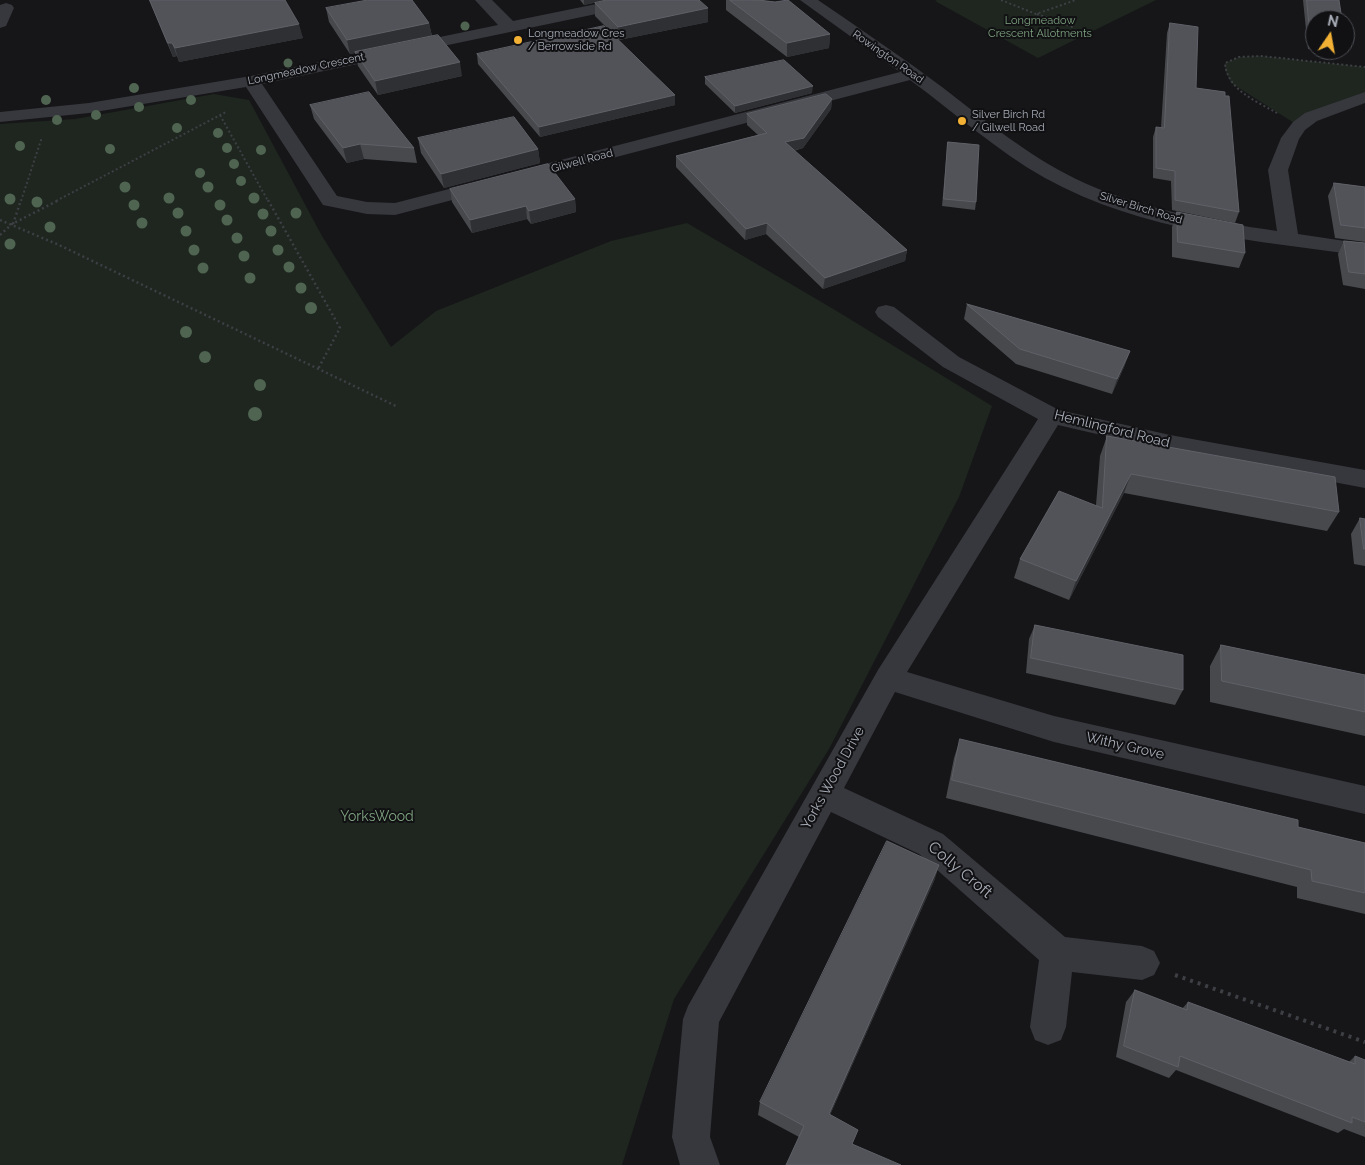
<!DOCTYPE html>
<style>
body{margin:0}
#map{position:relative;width:1365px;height:1165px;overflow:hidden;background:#161618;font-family:Raleway,sans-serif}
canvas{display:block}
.north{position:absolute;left:1305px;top:10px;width:50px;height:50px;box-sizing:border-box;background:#111113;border:1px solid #4d4f55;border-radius:50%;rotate:12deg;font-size:14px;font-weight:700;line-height:20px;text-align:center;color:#a8adb8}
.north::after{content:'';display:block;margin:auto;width:18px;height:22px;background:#f2b134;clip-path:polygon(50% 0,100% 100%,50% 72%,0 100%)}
</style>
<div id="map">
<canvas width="1365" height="1165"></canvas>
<div class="north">N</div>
</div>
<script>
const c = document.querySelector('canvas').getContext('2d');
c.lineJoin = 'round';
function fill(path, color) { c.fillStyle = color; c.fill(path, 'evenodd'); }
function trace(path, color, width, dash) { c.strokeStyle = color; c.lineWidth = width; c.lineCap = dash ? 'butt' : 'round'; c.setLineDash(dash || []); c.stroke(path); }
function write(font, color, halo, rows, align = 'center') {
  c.font = font + ' Raleway,sans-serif'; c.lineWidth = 4; c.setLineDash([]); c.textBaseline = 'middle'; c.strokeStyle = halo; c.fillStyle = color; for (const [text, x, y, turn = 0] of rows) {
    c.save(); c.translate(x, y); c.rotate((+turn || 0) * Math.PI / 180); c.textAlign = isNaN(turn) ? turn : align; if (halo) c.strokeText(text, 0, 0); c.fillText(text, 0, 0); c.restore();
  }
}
const green = new Path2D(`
 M937,0h219l-118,58 -103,-57z
 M1261,56l104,11v30l-66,29 -68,-43 -6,-13v-7l14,-6z
 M214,94l35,6 73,136 69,111 45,-36 175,-70 76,-18 148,87 157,96 -33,91 -130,252 -155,250 -52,166h-622v-1041l75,-5z`);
const pathFar2 = new Path2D(`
 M1001,0l35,14 40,-14
 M1037,14l38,14
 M1277,113c-21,-12 -50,-23 -52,-50l14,-6 22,-1 104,11
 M220,115l48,86
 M21,201l21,-64
 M56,201l170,-89`);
const pathFar1 = new Path2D(`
 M268,200l72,128 -22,41
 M0,220l59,25 339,162
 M13,224l8,-24
 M0,235l12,-11 47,-24`);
const path = new Path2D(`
 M1175,975l190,67`);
const street = new Path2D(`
 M475,0h17l21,21 103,-21h31l-2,3 -6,2 -377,79 75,112 30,6 28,1 505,-131 -100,-72h18c42,29 84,57 124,87 43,33 85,68 134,92 63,30 133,42 201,52l-9,-61 13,-32 12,-16 12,-9 60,-21v11l-48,18 -12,9 -6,9 -11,31 10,64 67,10v12c-107,-15 -223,-24 -320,-78 -48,-27 -90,-65 -135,-98l-515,135 -28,-1 -44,-9 -77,-118 -157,26 -89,9v-10l89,-9 162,-27 247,-51z
 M6,3l6,2 2,3 -8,18 -6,2v-23z
 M886,305l8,2 65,50 100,53 111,25 195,35v18l-195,-37 -112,-26 -151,247 147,44 311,70v28l-311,-72 -159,-50 -51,96 99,46 122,103 77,9 12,5 6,12 -6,12 -12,5 -70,-8 -6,55 -5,13 -13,5 -13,-5 -5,-13 9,-67 -120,-106 -88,-42 -112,210 -9,115 10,28h-40l-8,-28 11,-118 5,-13 190,-336 160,-251 -95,-52 -65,-50 -3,-5 3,-5z`);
const trees = [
 [465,26,4.5],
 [288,63,4.5],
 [134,88,5],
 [46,100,5],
 [191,100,5],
 [139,107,5],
 [96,115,5],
 [57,120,5],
 [177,128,5],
 [218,133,5],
 [20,146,5],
 [227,148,5],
 [110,149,5],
 [261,150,5],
 [234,164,5],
 [200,173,5],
 [241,181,5],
 [125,187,5.5],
 [208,187,5.5],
 [169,198,5.5],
 [254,198,5.5],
 [10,199,5.5],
 [37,202,5.5],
 [134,205,5.5],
 [220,205,5.5],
 [178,213,5.5],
 [296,213,5.5],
 [263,214,5.5],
 [227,220,5.5],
 [142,223,5.5],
 [50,227,5.5],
 [186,231,5.5],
 [271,231,5.5],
 [237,238,5.5],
 [10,244,5.5],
 [194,250,5.5],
 [278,250,5.5],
 [244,256,5.5],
 [289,267,5.5],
 [203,268,5.5],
 [250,278,5.5],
 [301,288,5.5],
 [311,308,6],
 [186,332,6],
 [205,357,6],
 [260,385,6],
 [255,414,7]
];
const wall = new Path2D(`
 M149,0h136l18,38 -124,24 -2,-6 -4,1z
 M580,0h27l-23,5z
 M726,0h32l17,2 55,32 -1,14 -42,9 -61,-47z
 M1303,0h36l-24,20v30h30l-2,4 -35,-5z
 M595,3l113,19 -89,18 -24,-24z
 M326,8l103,15 3,13 30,40 -84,19 -20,-29 -3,-13 -5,1 -21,-32z
 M1170,23l26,65 29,8 14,116 -4,11 -63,-13 -1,-29 -18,-3v-41l3,-10 5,1 6,-95z
 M477,54l198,51 -135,32 -62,-73z
 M705,77l107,16 -77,20 -30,-29z
 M832,99l-1,10 -28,39 -9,3 113,99 -2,11 -82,28 -57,-55 -21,6 -69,-73v-11l82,-21 -11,-10v-11z
 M310,105l104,43 3,15 -53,-4 -17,4 -33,-44z
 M418,138l120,11 2,14 -96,25 -23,-35z
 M948,142l28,60 -1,8 -33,-4 5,-57z
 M1334,183l31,4v55l-30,-4 -7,-42z
 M450,189l125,10 1,13 -45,12 -4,-5 -55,14 -20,-31z
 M1177,212l68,41 -6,15 -67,-11v-30z
 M1344,241l21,2v46l-22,-4 -5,-31z
 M967,304l163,47 -6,16 -12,27 -96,-30 -52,-45z
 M1107,436l232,76 -12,19 -203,-38 -55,107 -55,-22 6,-19 76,-54 4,-49z
 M1360,518l5,1v47l-11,-2 -3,-30z
 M1035,625l148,65 -8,15 -149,-32 3,-34z
 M1221,645l144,30v61l-155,-34v-36z
 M960,739l338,88 67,16v71l-68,-16v-11l-351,-89 8,-40z
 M939,865l-5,16 -104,234 23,29 -54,-7 -41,-22 2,-13z
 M1135,990l47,19 6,-7 161,60 6,-6 10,4v77l-21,-8 -6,4 -162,-63 -7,8 -53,-21 10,-55z`);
const shadedWall = new Path2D(`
 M584,0h23l-23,5z
 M708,8v14l-89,18 -1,-13z
 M429,23l3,14 -82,17 -3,-14z
 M299,24l4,14 -124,24 -4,-14z
 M830,34l-1,14 -42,9v-14z
 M168,43h4l5,13 -4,1z
 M460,62l2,14 -84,19 -3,-14z
 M813,86l-1,7 -77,20v-7z
 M675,95v10l-135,32 -1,-10z
 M832,99l-1,10 -28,39 -19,5 1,-11z
 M360,144l4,15 -17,4 -4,-15z
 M538,149l2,14 -96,25 -3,-14z
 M575,199l1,13 -45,12 -2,-13z
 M526,206l1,13 -55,14 -2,-13z
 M767,223l-1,11 -21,6 1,-11z
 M907,250l-2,11 -82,28 2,-11z
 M1130,351l-6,16 -12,27 5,-15z
 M1131,474l-7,19 -55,107 7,-19z
 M939,865l-5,16 -109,245 4,-12z`);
const building = new Path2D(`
 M150,0h135l14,24 -124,24 -3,-5h-4z
 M368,0h44l17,23 -82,17 -21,-32z
 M607,0h92l9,8 -90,19 -23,-24z
 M730,0h28l17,2 13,-2 42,34 -43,9z
 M1307,0h32l3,20h-27v23l-4,-1z
 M1170,23l28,4 -2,61 29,4v4h4l10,116 -64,-12v-29l-19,-3v-41l8,1z
 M604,26l71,69 -136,32 -62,-73z
 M438,35l22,27 -85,19 -20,-29z
 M784,60l29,26 -78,20 -30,-29z
 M369,92l45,56 -54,-4 -17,4 -33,-43z
 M826,94l6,5 -28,39 -19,4 122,108 -82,28 -58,-55 -21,6 -70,-73 91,-23 -20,-19z
 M514,117l24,32 -97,25 -23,-36z
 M948,142l31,3 -3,57 -32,-3z
 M548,164l27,35 -46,12 -3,-5 -56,14 -20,-31z
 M1334,183l31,4v41l-24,-3z
 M1177,212l66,13 2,28 -67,-11z
 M1344,241l21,2v31l-16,-2z
 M967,304l163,47 -13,28 -97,-30z
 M1107,436l228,41 4,35 -208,-38 -55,107 -56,-22 39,-68 43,17z
 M1360,518l5,1v30h-1z
 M1035,625l148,30v35l-152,-32z
 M1221,645l144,30v37l-143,-31z
 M960,739l338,81v7l67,16v50l-53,-12 -1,-11 -359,-90z
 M887,841l52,24 -110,249 29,16 -6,14 49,21h-115l18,-39 -44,-24z
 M1135,990l52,20 1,-8 167,62v-8l10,4v62l-13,-5v6l-172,-67 -2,11 -54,-21z`);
const markers = [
 [518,40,5,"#f2b134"],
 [962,121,5,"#f2b134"]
];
const farParknames = [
 ["Longmeadow",1040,21],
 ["Crescent Allotments",1040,34]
];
const farPoinames = [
 ["Longmeadow Cres",528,34],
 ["/ Berrowside Rd",528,47],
 ["Silver Birch Rd",972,115],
 ["/ Gilwell Road",972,128]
];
const farStreetnames = [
 ["Rowington Road",888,57,35],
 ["Longmeadow Crescent",306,69,-12],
 ["Gilwell Road",582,161,-15],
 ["Silver Birch Road",1141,208,17]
];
const streetNames = [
 ["Hemlingford Road",1112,429,14],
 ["Withy Grove",1125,746,13],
 ["Yorks Wood Drive",833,778,-61]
];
const parkNames = [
 ["YorksWood",377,817]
];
const nearStreetnames = [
 ["Colly Croft",960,870,40]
];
fill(green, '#1e261f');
trace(pathFar2, '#3d3f44', 2, [2, 2.5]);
trace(pathFar1, '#3d3f44', 2.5, [2, 3]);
trace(path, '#3d3f44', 4, [3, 5]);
fill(street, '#37383d');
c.fillStyle = '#506452';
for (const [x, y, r] of trees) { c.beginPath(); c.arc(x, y, r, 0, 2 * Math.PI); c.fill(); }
fill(wall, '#47494d');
fill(shadedWall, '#2f3033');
fill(building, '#525359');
trace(building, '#5f6168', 1);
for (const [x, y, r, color] of markers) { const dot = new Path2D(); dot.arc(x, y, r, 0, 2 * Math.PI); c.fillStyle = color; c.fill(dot); trace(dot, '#111113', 2); }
write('11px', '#7fa381', '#111113', farParknames);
write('11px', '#a8adb8', '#111113', farPoinames, 'left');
write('11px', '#a8adb8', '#111113', farStreetnames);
write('14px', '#a8adb8', '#111113', streetNames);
write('14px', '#7fa381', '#111113', parkNames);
write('16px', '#a8adb8', '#111113', nearStreetnames);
</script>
